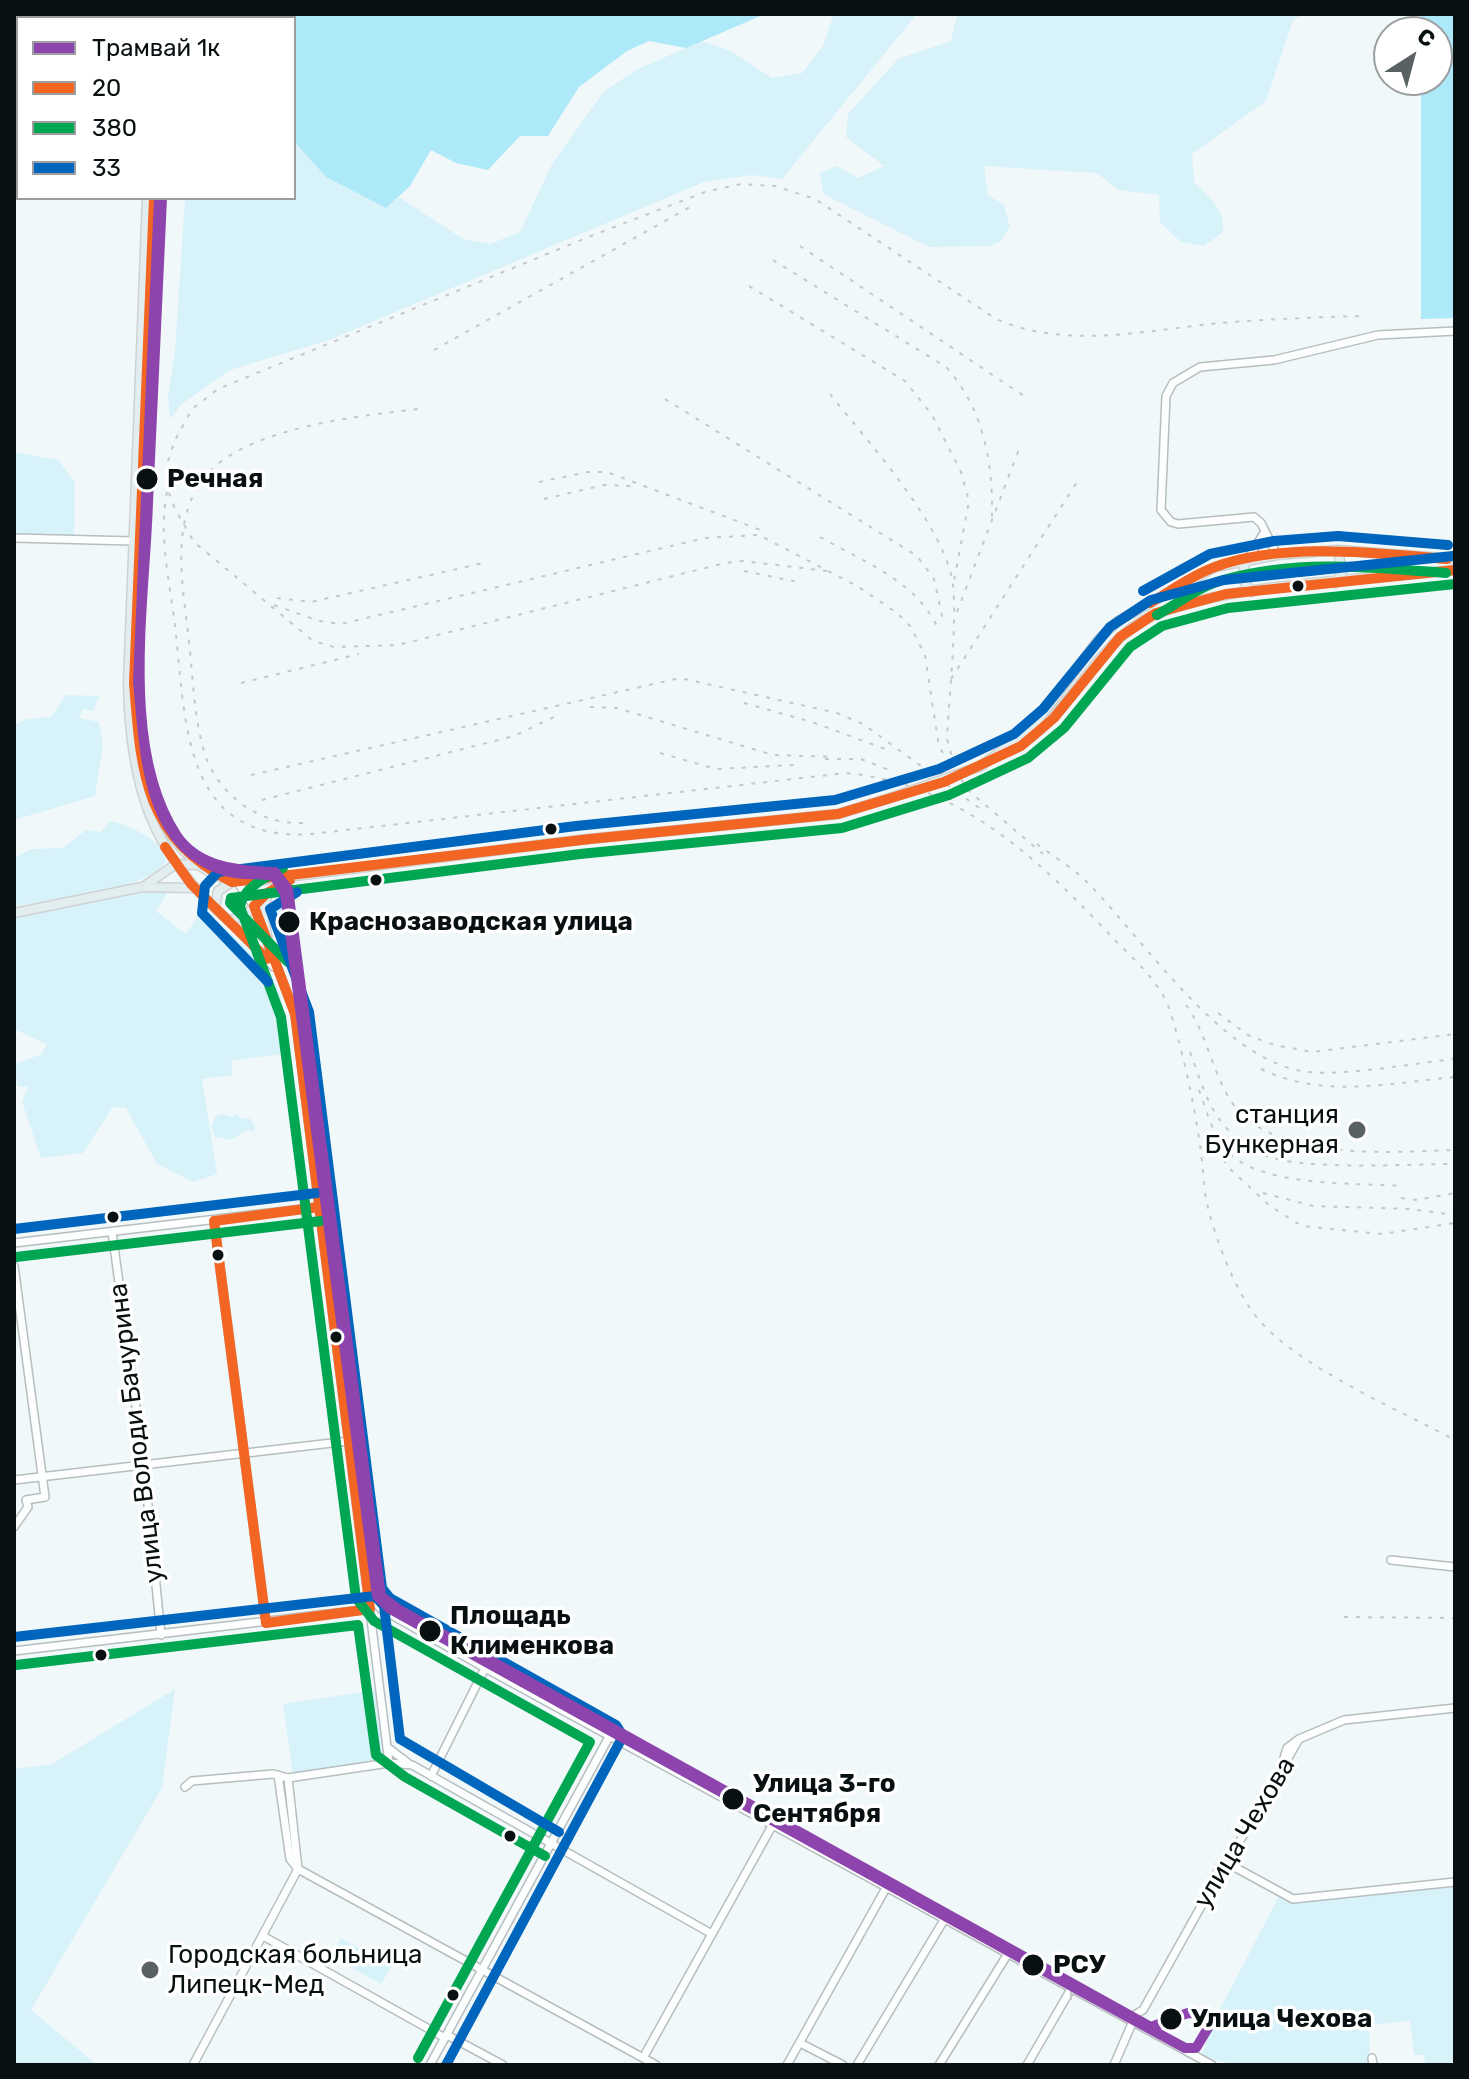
<!DOCTYPE html>
<meta charset="utf-8">
<style>
body{margin:0}
#map{position:relative;width:1469px;height:2079px;overflow:hidden;background:#f1f8fa;font-family:Rubik,sans-serif}
canvas{display:block}
.frame{position:absolute;inset:0;border:16px solid #081012;pointer-events:none}
.legend{position:absolute;left:16px;top:16px;width:280px;height:184px;box-sizing:border-box;background:#fff;border:2px solid #9c9fa0;margin:0;padding:10px 14px;list-style:none;font-size:24px;color:#081012}
.legend li{display:flex;align-items:center;gap:16px;height:40px}
.legend b{width:40px;border:2px solid #9c9fa0}
.north{position:absolute;left:1373px;top:16px;width:80px;height:80px;box-sizing:border-box;background:#fff;border:2px solid #9c9fa0;border-radius:50%;rotate:36deg;font-size:22px;font-weight:700;line-height:32px;text-align:center;color:#081012}
.north::after{content:'';display:block;margin:auto;width:28px;height:36px;background:#5a6163;clip-path:polygon(50% 0,100% 100%,50% 72%,0 100%)}
</style>
<div id="map">
<canvas width="1469" height="2079"></canvas>
<div class="frame"></div>
<ul class="legend">
<li><b style="height:10px;background:#8e44ad"></b>Трамвай 1к</li>
<li><b style="height:10px;background:#f26522"></b>20</li>
<li><b style="height:10px;background:#00a651"></b>380</li>
<li><b style="height:10px;background:#0065bd"></b>33</li>
</ul>
<div class="north">С</div>
</div>
<script>
const c = document.querySelector('canvas').getContext('2d');
c.lineJoin = 'round';
function fill(path, color) { c.fillStyle = color; c.fill(path, 'evenodd'); }
function trace(path, color, width, dash) { c.strokeStyle = color; c.lineWidth = width; c.lineCap = dash ? 'butt' : 'round'; c.setLineDash(dash || []); c.stroke(path); }
function write(font, color, halo, rows, align = 'center') {
  c.font = font + ' Rubik,sans-serif'; c.lineWidth = 7; c.setLineDash([]); c.textBaseline = 'middle'; c.strokeStyle = halo; c.fillStyle = color; for (const [text, x, y, turn = 0] of rows) {
    c.save(); c.translate(x, y); c.rotate((+turn || 0) * Math.PI / 180); c.textAlign = isNaN(turn) ? turn : align; if (halo) c.strokeText(text, 0, 0); c.fillText(text, 0, 0); c.restore();
  }
}
const green = new Path2D(`
 M834,14h83l-135,165 -30,-4 -48,7 -375,158 -99,30 -48,34 -12,15 -2,-23 7,-45 10,-153h109v-57l32,36 60,31 13,-11 64,42 27,5 30,-12 32,-68 52,-73 34,-22 64,-28 27,9 43,28 30,-5 21,-27z
 M957,14h347l-11,6 -27,81 -74,53 2,28c16,16 31,27 29,50l-19,14 -23,-4 -21,-20 -1,-27 -40,-5 -23,-17 -112,-7 4,29 16,10 6,22 -9,14 -11,5 -61,1 -106,-53 -3,-21 17,-7 21,12 26,-12 -38,-29 2,-23 50,-55 53,-18z
 M14,452l44,8 17,22 -1,54 -60,-2z
 M66,695l33,1 -6,15 -10,-2 -4,9 20,4 4,23 -8,51 -81,24v-94l12,-7 25,-2z
 M110,821c20,5 52,17 56,41 -24,31 -113,37 -152,44v-48l17,-9 31,-1 24,-18 15,2z
 M169,890l-13,21 30,23 17,-25 63,57 15,30 8,57 -58,8 2,14 -31,4 15,95 -24,8 -36,-18 -31,-56 -13,-1 -30,46 -42,5 -19,-56 6,-15 -10,-1 -4,-22 28,-10 4,-10 -32,-15v-111l127,-26z
 M285,895l10,68 -5,3 -15,-65z
 M235,1113l6,5h8l6,8 -1,6 -6,-2 -17,10 -16,-3 -4,-11 5,-10 7,-2 10,3z
 M175,1689l-13,99 -131,222 66,55h-83v-296l38,-5z
 M376,1690l11,72 -94,13 -10,-71z
 M1455,1884v179l-30,2 -1,-10h-10l-4,-34 -41,4 1,40h-136l-33,-9 16,-41 62,-119 14,6z
 M341,1938l51,28 -11,18 -51,-28z`);
const water = new Path2D(`
 M14,14h113l1,3 -110,1v104h-4z
 M268,14h497l-79,34 -37,-7 -22,10 -48,36 -31,49h-28l-32,34 -32,-7 -25,-13 -21,36 -24,22 -60,-31 -32,-36v-123h-24z
 M1421,14h34v304l-34,1v-239h16v-48h-16z`);
const minor = new Path2D(`
 M14,538l119,3
 M1277,555l-16,-32 -7,-6 -76,7 -7,-2 -10,-12 5,-114 7,-13 27,-16 74,-7 104,-25 77,-4
 M1247,560l17,-27
 M238,883l16,23 41,108 94,749
 M228,920l46,47
 M214,1221l52,402
 M112,1232l32,233 17,170
 M14,1243l305,-36
 M14,1266l31,231 -19,3 2,7 -14,20
 M14,1480l335,-39
 M1391,1560l64,7
 M369,1594l12,15 104,59 727,397
 M14,1651l356,-42
 M387,1747l21,16
 M1282,1765l5,-17 12,-9
 M278,1775l12,84 8,10 358,196
 M431,1776l54,-108
 M185,1787l7,-6 81,-7 15,4 101,-15 23,2 300,169
 M1213,1885l6,-18 8,-4 66,36 162,-17
 M263,1936l182,102
 M447,2035l56,30
 M800,2043l43,22
 M643,2058l129,-232
 M1372,2058l1,7
 M193,2065l105,-196 -10,-91
 M430,2065l179,-328
 M787,2065l99,-177
 M857,2065l87,-145
 M939,2065l68,-110
 M1027,2065l44,-76
 M1114,2065l22,-51 7,-4 70,-125 8,-4 6,-18 72,-124 45,-19 111,-12`);
const major = new Path2D(`
 M154,18l1,-4
 M161,18v-4
 M147,198l-19,485c2,102 22,169 100,237 26,-2 39,-32 63,-41
 M154,198l-20,485c5,64 8,130 58,176 15,14 35,24 56,23l330,-42 260,-26 55,-17
 M1247,560c-7,13 -4,22 5,32
 M1335,583l7,-10 -4,-23
 M1010,751c54,-27 75,-89 123,-124 57,-43 245,-48 322,-57
 M981,766l51,-38 66,-88 20,-19 97,-54 62,-12 61,-5 117,9
 M143,887l33,-23 21,1
 M268,894l-5,16 6,38
 M215,908l3,-17 14,-9
 M14,913l128,-26 52,1`);
const tram = new Path2D(`
 M1064,1978l7,10v11
 M1156,2032l39,16`);
const rail = new Path2D(`
 M800,246l227,152
 M773,260l173,107c38,42 47,96 46,150
 M749,286l156,95 27,34 29,57 8,29 -15,80
 M434,350l256,-143
 M830,394c37,47 116,133 123,191 4,44 -4,108 -6,154l5,18
 M665,399l252,157 17,23 9,41
 M539,482l49,-10h19l156,59
 M167,492c-9,43 3,91 8,134 11,93 6,217 136,208l535,-61c115,11 191,85 266,164 22,23 50,46 59,77 13,42 22,86 29,130 3,20 3,41 7,60 9,36 26,82 48,111 38,50 144,95 200,125
 M544,499l60,-14 28,1
 M820,537c44,25 99,45 119,94
 M744,571l59,12
 M827,571l-84,-10 -18,2 -327,82 -64,2 -21,-6 -119,-99 -19,-33 -8,-21 1,-27 7,-21 17,-31 26,-20 373,-153 114,-44 36,-8 34,2 40,13 181,120c72,31 149,11 224,4 49,-4 98,-6 147,-7
 M277,598l34,4 177,-40
 M274,605l45,16 22,3 364,-86 54,-3 98,51 40,27 13,13 15,29 14,92 31,45 73,62
 M957,612l64,-168
 M951,679l126,-197
 M241,683l118,-29
 M744,703l68,19 76,28
 M590,707l27,1 156,47 62,2
 M660,753l56,16 78,-4
 M825,759h36l33,13
 M251,775l429,-97 157,35 26,11 119,86
 M262,800l252,-64 42,-20
 M303,823c-43,2 -81,-26 -97,-65 -13,-40 -13,-85 -18,-126 -6,-48 -16,-106 12,-149 38,-57 164,-67 226,-75
 M1037,844c17,13 38,25 53,41 56,58 136,179 219,187 39,4 105,-9 146,-13
 M1186,1005c22,30 26,69 47,99 42,58 159,48 222,46
 M1218,1013l30,22 26,10 39,7 142,-18
 M1190,1052c9,23 15,48 30,68 11,15 25,28 43,35 40,16 144,9 192,9
 M1261,1069c61,30 129,14 194,8
 M1199,1090c8,21 13,45 29,62 32,35 130,31 176,34
 M1216,1150l15,20 39,36 32,20 80,8 73,-11
 M1263,1193l50,13 97,3 45,6
 M1401,1198l16,2 38,-7
 M1344,1617l111,1`);
const majorBridge = new Path2D(`
 M893,797l88,-31`);
const bus1 = new Path2D(`
 M154,198l-20,485c7,90 10,154 98,199l358,-43 248,-25 106,-32 77,-36 33,-28 66,-81 36,-24 70,-19 229,-24
 M1150,603c21,-12 42,-28 65,-36 67,-25 161,-14 232,-8
 M165,847l26,37 76,75
 M290,880l-23,13 -13,13 41,108 75,595 -104,14 -52,-402 105,-14`);
const bus2 = new Path2D(`
 M1157,615c20,-11 43,-29 66,-35 73,-21 148,-13 223,-7
 M283,868c-16,9 -40,19 -43,39l41,110 75,581 18,23 216,121 -172,316
 M288,962l-58,-59 1,-5 349,-44 262,-26 107,-33 79,-37 36,-30 66,-81 32,-21 66,-18 227,-24
 M16,1257l305,-36
 M16,1665l342,-40 18,130 29,22 140,79`);
const bus3 = new Path2D(`
 M1143,591l67,-37 64,-13 64,-5 110,9
 M297,892l-27,17 39,103 73,576 8,10 226,127 7,11 -177,329
 M268,982l-66,-69 3,-27 13,-14 358,-46 259,-26 104,-31 75,-35 29,-25 67,-82 41,-27 73,-20 229,-24
 M14,1229l303,-36
 M14,1637l361,-41 9,10 16,133 159,93`);
const tram1 = new Path2D(`
 M159,198l-21,484c7,68 7,165 87,189 17,5 33,2 49,5l11,18 92,702 13,13 692,383 103,56h11l12,-20 -6,-14 -14,-1 -37,14 -753,-418 -17,-13 -93,-707 -13,-17c-35,-1 -76,-4 -98,-36 -58,-87 -32,-235 -29,-334 4,-102 9,-203 14,-304`);
const markers = [
 [147,479,12,"#081012"],
 [1298,586,7,"#081012"],
 [551,829,7,"#081012"],
 [376,880,7,"#081012"],
 [289,922,12,"#081012"],
 [1357,1130,10,"#5a6163"],
 [113,1217,7,"#081012"],
 [218,1255,7,"#081012"],
 [336,1337,7,"#081012"],
 [430,1631,12,"#081012"],
 [101,1655,7,"#081012"],
 [733,1799,12,"#081012"],
 [510,1836,7,"#081012"],
 [1033,1965,12,"#081012"],
 [150,1970,10,"#5a6163"],
 [453,1995,7,"#081012"],
 [1171,2019,12,"#081012"]
];
const stopNames = [
 ["Речная",167,479],
 ["Краснозаводская улица",309,922],
 ["Площадь",450,1616],
 ["Клименкова",450,1646],
 ["Улица 3-го",753,1784],
 ["Сентября",753,1814],
 ["РСУ",1053,1965],
 ["Улица Чехова",1191,2019]
];
const poiNames = [
 ["станция",1339,1115],
 ["Бункерная",1339,1145],
 ["Городская больница",168,1955,"left"],
 ["Липецк-Мед",168,1985,"left"]
];
const streetNames = [
 ["улица Володи Бачурина",137,1433,-97],
 ["улица Чехова",1245,1833,-59]
];
fill(green, '#d8f2f9');
fill(water, '#ade9f9');
trace(minor, '#b7bec0', 10);
trace(major, '#ced2d3', 11);
trace(minor, '#fdfefe', 7);
trace(major, '#e2edf0', 8);
trace(tram, '#c6c8c8', 2);
trace(rail, '#c6c8c8', 2, [4, 8]);
trace(majorBridge, '#ced2d3', 11, []);
trace(majorBridge, '#e2edf0', 8);
trace(bus1, '#f26522', 10);
trace(bus2, '#00a651', 10);
trace(bus3, '#0065bd', 10);
trace(tram1, '#8e44ad', 10);
for (const [x, y, r, color] of markers) { const dot = new Path2D(); dot.arc(x, y, r, 0, 2 * Math.PI); c.fillStyle = color; c.fill(dot); trace(dot, '#fff', 3); }
write('bold 26px', '#081012', '#fff', stopNames, 'left');
write('26px', '#081012', '#fff', poiNames, 'right');
write('26px', '#081012', '#fff', streetNames);
</script>
